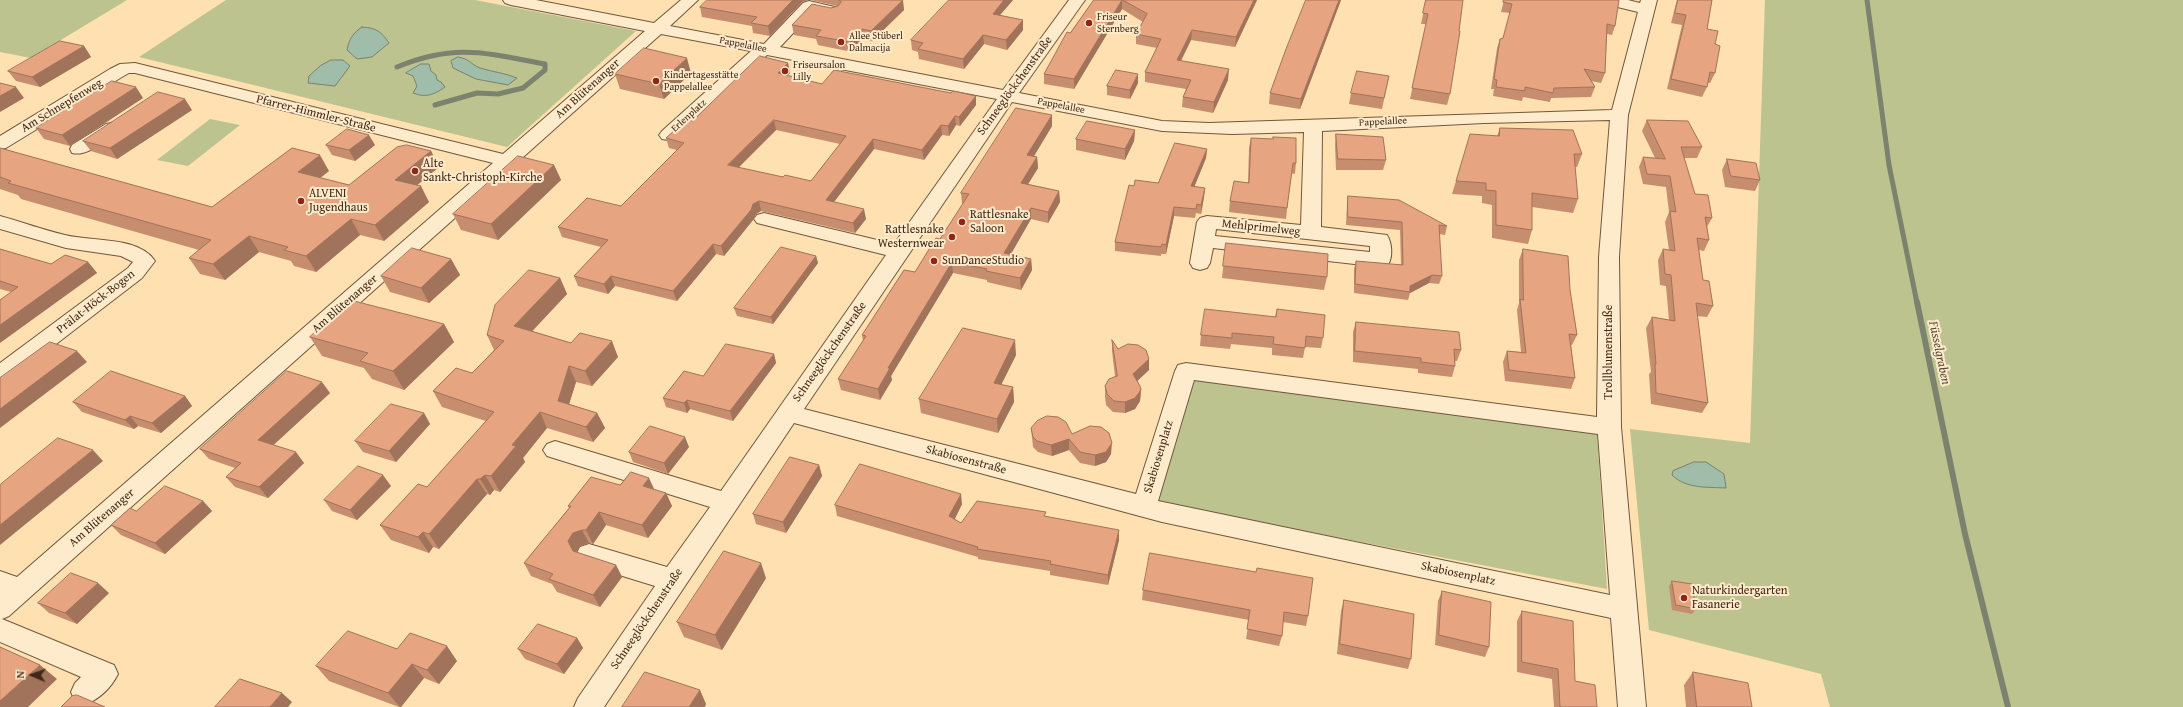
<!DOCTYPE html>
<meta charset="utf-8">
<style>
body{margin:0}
#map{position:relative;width:2183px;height:707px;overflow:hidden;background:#fee0b1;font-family:"Gentium Book Plus",serif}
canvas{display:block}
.north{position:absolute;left:12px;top:655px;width:40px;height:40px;-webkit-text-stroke:3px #feebcc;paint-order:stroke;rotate:272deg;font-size:11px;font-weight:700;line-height:16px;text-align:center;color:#432915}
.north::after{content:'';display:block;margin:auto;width:14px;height:18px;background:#432915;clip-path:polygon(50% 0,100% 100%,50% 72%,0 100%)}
</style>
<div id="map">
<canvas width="2183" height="707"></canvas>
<div class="north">N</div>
</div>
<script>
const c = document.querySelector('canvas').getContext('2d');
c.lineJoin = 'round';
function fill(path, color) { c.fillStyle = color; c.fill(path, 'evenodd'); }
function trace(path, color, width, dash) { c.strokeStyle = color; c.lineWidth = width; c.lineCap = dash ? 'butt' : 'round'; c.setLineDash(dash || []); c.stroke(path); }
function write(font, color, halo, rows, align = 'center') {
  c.font = font + ' "Gentium Book Plus",serif'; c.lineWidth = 4; c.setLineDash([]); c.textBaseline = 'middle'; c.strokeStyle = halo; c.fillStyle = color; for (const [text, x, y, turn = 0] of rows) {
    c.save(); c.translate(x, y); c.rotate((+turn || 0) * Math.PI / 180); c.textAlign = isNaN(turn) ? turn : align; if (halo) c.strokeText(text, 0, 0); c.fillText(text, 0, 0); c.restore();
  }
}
const green = new Path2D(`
 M0,0h127l-96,58 -31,-6z
 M226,0h249l161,31 -129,116 -368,-90z
 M1765,0h418v707h-353l-9,-33 -172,-44 -19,-201 120,14z
 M210,119l30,6 -52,41 -31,-6z
 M1195,377l402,54 10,158 -450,-86z`);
const water = new Path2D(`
 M362,27c14,1 19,4 27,16l-17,14 -15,2 -10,-9c2,-11 6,-17 15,-23z
 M458,57c12,2 12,7 22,11 13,4 25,5 37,10l-9,7 -32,-6 -23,-11 -2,-7z
 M331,60h12l7,6 -15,20 -27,-3 1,-7 11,-10z
 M421,64h8l2,7 5,4 1,5 4,2 4,5c-11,8 -20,11 -32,6l4,-7 -4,-10 -7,-3z
 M1694,462h12l18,12 2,14c-18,-1 -40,1 -54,-13l1,-4z`);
const streamFar1 = new Path2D(`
 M1867,0l22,165 28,138
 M397,67c58,-24 89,-14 148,-3v6l-22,18 -25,6 -21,-1 -42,12`);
const stream = new Path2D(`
 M1917,302l48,232 43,173`);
const minor = new Path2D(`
 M503,0h33l118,23 27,-23h17l-28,26 94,18 39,-41 6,-2 30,7 2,3 -2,3 -6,2 -20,-4 -33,35 223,43 66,-90h16l-66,93 143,28 47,2 403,-13 26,-98 -37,-9 -2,-3h29l12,3 1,-3h16l-29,115 -9,142 2,170 25,280h-28l-7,-89 -449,-96 -368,-99 -190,284h-30l4,-9 77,-112 -75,-23 -4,-8 4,-8 9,-3 78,23 43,-60 -163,-51 -4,-6 4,-6 8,-3 166,50 165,-236 -129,-32 -3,-4 3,-4 7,-2 130,31 103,-145 -230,-44 -93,84 -6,1 -6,-1 -3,-4 3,-4 89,-80 -90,-17 -652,582 -7,3 112,46 4,9c-7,14 -19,25 -33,31l-10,-4 -4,-9 4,-9 6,-6 -81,-35v-71l17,6 476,-414 -358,-90h-6l-7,4 -116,71 -6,1v-13l110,-67 10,-5 15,-1 368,91 142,-123 -134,-26 -6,-2zM1012,102l150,29 70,3 72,-2 -3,93 -94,-9 -7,2 -3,4 -7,41 3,5 7,2 7,-2 3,-5 3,-15 168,19 7,-2c5,-8 4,-22 -1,-30l-66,-8 1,-96 162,-8 126,-3 -11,137 -2,160 -411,-54 -8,2 -3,6 -39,123 -332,-85zM1216,229l154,17v6l-155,-16zM1194,380l404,54 12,161 -452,-94z
 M112,123l6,1 3,4 -3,4c-13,8 -30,25 -46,21l-2,-4 2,-4 34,-21z
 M0,216c22,6 43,14 65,19 27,7 74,1 90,26l-13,17 -134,103 -8,2v-20l128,-95 5,-6 -12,-6 -55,-8 -66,-19z`);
const wall = new Path2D(`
 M811,0h91l2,10 -32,31 -9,-2 -11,13 -34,-7 -2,-6 -22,-4 -2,-10 39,-17 6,-2z
 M1013,0l-13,15 23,5v10l-16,20 -23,-6 -20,25 -45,-10 -1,-7 -6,-2 -1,-10z
 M1094,0h163l-22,47 -44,-7 -10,21 47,19 -15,33 -31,-6 1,-10 3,-8 -41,-7v-10l12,-24 -21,-4v-10l7,-12 -21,-13 -48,80 -30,-5v-10l26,-41z
 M1341,0l-41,109 -31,-5 1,-11z
 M1426,0l24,94 -3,11 -37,-6 16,-75h-5z
 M1504,0l111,26 -3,9 -5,-1 -2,39 -4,10 -10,-2 4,6 -4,10 -40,1 -1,4 -27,-5 -1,4 -29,-5 1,-7h-3l6,-41 3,-9h3l7,-26 -9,-1z
 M1677,0h35l-5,29 8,15v29l-5,10h-2l-1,4 -5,10 -35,-8 15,-64 -11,-2z
 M802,2l-32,34 -17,-3 -1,-7 -50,-9 -2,-10z
 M84,46l7,11 -51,30 -24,-6 -8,-10z
 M788,63l2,10 -3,3 35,8 129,9 25,3v9l-16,21 -4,-1 -7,11 -7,-1 -18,25 -50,-11 -40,53 32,17 -11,14 -94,-22 -5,3 -3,6 -29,36 -8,-2 -39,47 -62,-15 -7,8 -30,-8 -4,-10 27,-29 -39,-10 -4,-10 63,-21 56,-56 -8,-2 -3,-10 26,-17zM776,130l64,14 -29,37 -28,-4 -45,-9z
 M691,73l-27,26 -44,-10 -5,-15z
 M1389,76l-7,33 -33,-5 2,-11z
 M1138,83l-8,16 -23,-4v-9z
 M143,98l-73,48 -26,-7 -8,-11z
 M192,110l-75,49 -26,-8 -8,-10z
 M1052,115v11l-18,30 3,1 1,11 -10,16 31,7 1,11 -12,21 -17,-4 -20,35 20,5 1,11 -11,20 -34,-8v-2l-34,-7 -62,103 1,4 -12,20 -39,-10 -3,-11 25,-38 -1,-6 53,-63 25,-33 23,-35h-1l-1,-11z
 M1647,120l55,27 -5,11h-13l11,36 17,24 -5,9 2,13 -5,11 -5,-1 4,30 10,26 -6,11 -10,-1 11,87 -6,10 -51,-9 -2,-30 2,-2 -5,-44 6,-11 17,3 -3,-34 -6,-1 -2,-25 5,-11 6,1 -4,-28 4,-10 -3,-25 -23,-3 -4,-17 4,-10 12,1 -13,-27z
 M1500,128l82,26 -5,13h-2l3,32 -5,14 -41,-6v23l-4,14 -36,-6v-33l-10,-2v-7l-30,-2 4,-13 41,-45z
 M1135,130l-1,11 -9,19 -49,-10v-11z
 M1336,134l50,26 -3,10h-47l-1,-25z
 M1251,138l45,25 -1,11 -4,-1 -5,46 -57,-7 1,-11 18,-18 1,-35z
 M326,145h49l-20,16 -23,-6z
 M0,148l212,59 117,-36 -9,7 29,7 82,-34 8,16 -22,18 12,17 -45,39 -24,-6 -44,37 -22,-6 -3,-5 -32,-9 -34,28 -25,-6 -11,-16 10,-8 -178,-51 -3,-4 -18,-6z
 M1207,149l-1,9 -12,29 11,1 -1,9 -3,17 -5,-1 -1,5 -21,-2 -8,38h-5v2l-46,-5v-9l19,-56 24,-3z
 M1727,159l33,21 -5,11 -30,-4 -3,-17z
 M554,165l7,15 -63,60 -37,-10 -8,-16z
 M1348,196l99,30 -2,9 -6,-1 3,42 -3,8 -10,-1 -19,10 -2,7 -54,-7v-24l2,-8 45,4 -1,-35 -54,-5 1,-21z
 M1226,243l101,34 -3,13 -102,-12z
 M0,249l51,15 37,-2 9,11 -86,19 -11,-3z
 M1523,249l47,41 7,45 -5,10h-1l4,33 -4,11 -66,-8 -2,-19 4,-11 14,1 -4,-42 2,-7v-43z
 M816,256l2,7 -45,61 -36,-8 -3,-8z
 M451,259l9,16 -31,28 -39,-11 -9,-16z
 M560,278l7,16 -35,37 86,26 -26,29 -16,-4 -7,22 28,9 8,15 -12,14 -46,-14 -24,30 2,4 -25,30 -6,-2 -4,5 -3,-1 -48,55 -6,-2 -4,6 -38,-13 -11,-15 47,-38 59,-66 -44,-14 -9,-16 39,-18 22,-23 -7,-15z
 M1277,309l46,29 -2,10 -16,-1 -2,11 -31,-3v-7l-41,-4 -1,5 -30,-3 1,-11 74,-18z
 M1356,322l105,28 -4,11h-2v5l-3,11 -34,-4v-4l-65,-7v-30z
 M444,324l10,18 -50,48 -32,-11 -8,-11 -42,-12 -12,-19z
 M1112,340l6,9 31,10v11l-12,11 4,9 -1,11 -5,8 -10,4 -12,-1 -7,-7 -1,-8v-11l10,-10 -3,-25z
 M774,354l2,9 -43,58 -43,-12 -3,4 -21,-6 -3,-9 40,-22z
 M1016,355l-15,30 12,2 1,15 -16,31 -77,-20 -2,-14z
 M330,393l-57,52 31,18 -36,35 -33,-11 -9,-10 9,-9 -26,-9 -9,-10z
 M185,396l7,10 -31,27 -23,-7 -4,3 -52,-17 -9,-10z
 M424,413l6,11 -34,38 -33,-10 -8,-11z
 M1031,428l41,6 39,20 -5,8 -11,4 -15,-3 -11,-13 -17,6 -14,-4 -5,-5z
 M689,447l-21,27 -35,-12 -4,-10z
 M819,465l3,11 -36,57 -30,-9 -3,-10z
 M620,485l34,5 12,3 6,13 -24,32 -42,-13 -13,19 -4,-1 -9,3 -4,6 40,13 6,12 -22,30 -43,-15 -5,-8 -21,-8 -7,-13 45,-55 -1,-2z
 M391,486l-34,34 -25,-9 -8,-11z
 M203,501l9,10 -47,43 -44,-19 -10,-10 25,-14z
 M962,504l-7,15 6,4 85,-7 73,24 -11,45 -58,-10v-4l-72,-12v-2l-141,-41 -2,-11z
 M1256,572l52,44 -2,10 -23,-4 -1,14 -3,10 -33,-7 3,-19 -107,-20 1,-10z
 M766,578l-44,72 -38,-13 -7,-15z
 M1672,581l24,28 -4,5 -20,-4 -3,-24z
 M1442,591l47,56 -4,10 -50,-12 3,-44z
 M109,593l-32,31 -28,-11 -11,-10z
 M1344,600l67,59 -3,10 -71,-15 4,-43z
 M1522,611l53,70 22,26h-43l-2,-28 -35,-7v-51z
 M577,638l6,10 -19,26 -39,-15 -7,-10z
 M457,661l-18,23 -15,-6 -23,29h-2l-70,-26 -13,-15z
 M1693,672l59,35h-66l-2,-22z`);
const shadedWall = new Path2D(`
 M793,0h15l-6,2 -32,34 -2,-10z
 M903,0l1,10 -32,31 -1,-10z
 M1004,0h9l-20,23v-9z
 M1122,0v9l-48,80v-10z
 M1254,0h3l-22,47 1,-10z
 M1339,0h2l-41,109 1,-10z
 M1023,20v10l-16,20 -1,-10z
 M862,29l1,10 -11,13 -2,-10z
 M1192,30l-1,10 -15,30 1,-10z
 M983,35l1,9 -20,25 -1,-10z
 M84,46l7,11 -51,30 -8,-10z
 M687,58l4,15 -27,26 -5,-15z
 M788,63l2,10 -10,10 -2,-10z
 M1229,69l-1,11 -15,33 1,-11z
 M1138,74v9l-8,16v-9z
 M16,87l8,11 -24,14v-16z
 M136,87l7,11 -73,48 -8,-11z
 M976,96v9l-16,21 -1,-9z
 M185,99l7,11 -75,49 -7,-11z
 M1052,115v11l-24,40 -1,-11z
 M955,116l1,9 -7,11 -1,-10z
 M774,120l2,10 -45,45 -3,-10z
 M941,125l1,10 -18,25 -2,-10z
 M1135,130l-1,11 -9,19v-11z
 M369,135l6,10 -20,16 -6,-11z
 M873,139l1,10 -46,61 -2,-10z
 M1207,149l-1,9 -15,37v-9z
 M431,151l8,16 -35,29 -9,-16z
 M320,155l9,16 -22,17 -9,-16z
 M1037,157l1,11 -16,26 -1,-11z
 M554,165l7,15 -63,60 -7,-16z
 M421,186l8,16 -45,39 -9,-16z
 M1205,188l-1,9 -3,17v-9z
 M1059,191l1,11 -12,21v-11z
 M759,201l2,10 -5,3 -3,6 -29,36 -3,-10 32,-42z
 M1174,207v9l-8,38v-9z
 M1031,208v11l-26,45 -1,-11z
 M864,209l2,10 -11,14 -2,-10z
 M351,219l9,16 -44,37 -10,-16z
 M249,236l10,16 -34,28 -12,-16z
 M713,244l3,10 -39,47 -4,-10z
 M816,256l2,7 -45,61 -2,-7z
 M451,259l9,16 -31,28 -8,-15z
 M1031,259l1,11 -11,20 -1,-12z
 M88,262l9,11 -97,70v-18z
 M952,262l1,11 -62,103 1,4 -12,20 -2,-11 10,-21z
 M1432,275l-3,8 -19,10v-7z
 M611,276l4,10 -7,8 -4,-10z
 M560,278l7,16 -45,48 -8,-16z
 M444,324l10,18 -50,48 -11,-19z
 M1015,340l1,15 -21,42 -1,-14z
 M612,341l6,16 -26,29 -7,-15z
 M77,351l10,11 -87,66v-19z
 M774,354l2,9 -43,58 -3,-10z
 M1149,359v11l-16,15v-11z
 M569,366l7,16 -11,35 -7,-16z
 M322,382l8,11 -63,58 -9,-11z
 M1013,387l1,15 -16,31 -1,-14z
 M1141,390l-1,11 -5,8 -10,4v-11z
 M185,396l7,10 -31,27 -9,-10z
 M687,400l3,9 -3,4 -3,-10z
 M540,412l7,16 -24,30 2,4 -25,30 -9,-16 21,-31z
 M424,413l6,11 -34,38 -7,-11z
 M597,413l8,15 -12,14 -7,-15z
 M130,416l8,10 -4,3 -9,-9z
 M685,437l4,10 -21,27 -4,-11z
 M1069,439v11l-17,6 -1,-11z
 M1112,443l-1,11 -5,8 -11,4v-11z
 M93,450l10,11 -103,84v-20z
 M296,452l8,11 -36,35 -9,-11z
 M819,465l3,11 -36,57 -3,-11z
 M383,475l8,11 -34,34 -7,-10z
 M485,475l9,15 -4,5 -10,-16z
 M649,478l6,13 -12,-5z
 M477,479l10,15 -48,55 -10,-15z
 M666,493l6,13 -24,32 -6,-13z
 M961,494l1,10 -11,22 -2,-10z
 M203,501l9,10 -47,43 -10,-11z
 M599,512l7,13 -13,19 -7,-14z
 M582,530l7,13 -9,3 -5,8 5,10 -12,-23 5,-8z
 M1119,530v10l-11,45v-10z
 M423,532l10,15 -4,6 -11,-16z
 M761,563l5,15 -44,72 -7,-15z
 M616,565l6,12 -22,30 -7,-12z
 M98,583l11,10 -32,31 -12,-11z
 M577,638l6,10 -19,26 -7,-10z
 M447,646l10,15 -18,23 -12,-14z
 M412,664l12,14 -23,29h-1l-12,-14z
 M40,665l17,14 -29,28h-28v-6z
 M700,690l6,14 -1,3h-16z
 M282,693l10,9 -4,5h-18z`);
const building = new Path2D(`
 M707,0h86l-25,26 -17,-3 6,-6 -57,-10z
 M839,0h64l-32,31 -9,-2 -12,13 -34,-6 5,-6 -29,-5 20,-21 19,4 7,-2 3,-4z
 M949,0h55l-11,14 30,6 -17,20 -23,-5 -20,24 -45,-10 5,-6 -12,-3z
 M1094,0h28l-48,79 -30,-5 23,-42 3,1z
 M1123,0h131l-18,37 -44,-7 -15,30 52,9 -15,33 -31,-5 8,-17 -46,-8 16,-33 -25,-5 11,-20z
 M1306,0h33l-38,99 -31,-6 16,-44z
 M1426,0h37l-4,31h1l-10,63 -38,-6 16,-74 -5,-1z
 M1504,0h115l-4,26 -8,-2 -2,49 -21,-4 11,18 -41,1 -1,5 -28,-6v4l-29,-4 1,-7 -3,-1 6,-40 3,-1 9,-34 -9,-2z
 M1678,0h34l-5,29 11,2 -3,13 5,2 -5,27 -5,-1 -3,15 -36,-8 15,-64 -11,-2z
 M60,41l24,5 -52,31 -24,-6z
 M644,48l43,10 -28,26 -44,-10z
 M760,56l28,7 -10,10 44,11 12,-14 117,23 2,-2 23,5 -17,21 -4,-1 -7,10 -7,-1 -19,25 -49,-11 -47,61 38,9 -11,14 -94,-22 -6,3 -2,6 -30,36 -8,-2 -40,47 -62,-15 -7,8 -30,-8 34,-36 -50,-13 29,-29 34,8 63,-63 -18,-5 21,-19 5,2zM774,120l72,16 -35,45 -26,-6 -2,2 -55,-12z
 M1116,70l22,4 -8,16 -23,-4z
 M1357,71l32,5 -5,22 -33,-5z
 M112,81l24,6 -74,48 -26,-7z
 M0,83l16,4 -16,9z
 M158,92l27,7 -75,49 -27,-7z
 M1016,108l36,7 -25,40 10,2 -16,26 38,8 -11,21 -17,-4 -27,45 27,6 -11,19 -34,-7 1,-2 -35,-7 -64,106h2l-12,21 -40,-10 28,-43 -4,-1 42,-65 11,2 21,-34 4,1 29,-45 -8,-1z
 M1647,120l41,1 14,26h-21l14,47 13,1 4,23 -7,-1 4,23 -12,-2 6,42 6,1 4,25 -17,-3 12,100 -52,-10 -1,-29h1l-4,-47 23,4 -4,-46 -6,-1 -2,-25 12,2 -5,-40 6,1 -6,-36 -23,-2 -4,-17 22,2z
 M1087,121l48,9 -10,19 -49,-10z
 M1500,128l73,2 9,24h-8l4,45 -46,-6v37l-36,-5v-34l-10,-1v-7l-30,-2 14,-47 29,2z
 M347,129l22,6 -20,15 -23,-5z
 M1336,134l47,3 3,23 -48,-1z
 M1273,137l23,1v25h-3l-6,45 -57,-7 4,-20 15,2 2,-45 22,1z
 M1175,143l32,6 -16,37 14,2 -4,17 -4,-1 -1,5 -22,-2 -8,38 -4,-1 -1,3 -46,-5 14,-57 5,1 1,-6 23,3z
 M407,145l24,6 -36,29 26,6 -46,39 -24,-6 -45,37 -22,-6 4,-3 -39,-11 -36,28 -24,-6 22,-18 -203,-57 3,-2 -11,-4v-29l212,59 80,-59 28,7 -22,17 51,13 48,-38z
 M518,156l36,9 -63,59 -38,-10z
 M1727,159l29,4 4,17 -29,-4z
 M1348,196l51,4 48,26 -8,-1 3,51 -10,-1 -22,11v6l-55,-8 1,-23 47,4 -1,-43 -54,-5z
 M1226,243l102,11 -1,23 -104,-11z
 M781,247l35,9 -45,61 -37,-9z
 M412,248l39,11 -30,29 -40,-12z
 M0,249l51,15 14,-9 23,7 -88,63v-25l18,-13 -18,-6z
 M1523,249l45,7 2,34 7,45 -8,-1 6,44 -66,-8 -2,-19 19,2 -6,-54 3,1z
 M529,270l31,8 -46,48 57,17 9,-10 32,8 -27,30 -16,-5 -11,35 39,12 -11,14 -46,-15 -28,33 4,1 -25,30 -6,-1 -5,4h-3l-48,55 -6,-2 -5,5 -38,-12 38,-41 9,3 67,-75 -61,-21 23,-23 16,5 32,-32 -17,-6 8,-30z
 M350,300l94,24 -51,47 -33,-10 8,-8 -58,-16z
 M1205,309l71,8 1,-8 48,6 -2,23 -17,-2 -1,12 -32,-4 1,-7 -42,-4v5l-31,-3z
 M1356,322l103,10 2,18 -7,-1 1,17 -34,-4v-4l-66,-7z
 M963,328l52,12 -21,43 19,4 -16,32 -78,-20z
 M1112,340l6,9 10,-5 10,1 8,5 3,9 -16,15 7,12 1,4 -6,8 -10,4 -11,-1 -7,-7 -2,-8 4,-7 8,-3z
 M50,342l27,9 -77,58v-31z
 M726,344l48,10 -44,57 -43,-11 -3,3 -21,-5 21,-27 19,5z
 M111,371l74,25 -33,27 -22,-7 -5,4 -52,-18z
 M287,371l35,11 -64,58 38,12 -37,35 -33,-10 15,-14 -41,-14z
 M391,404l33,9 -35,38 -34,-10z
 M1047,416l11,1 8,5 6,12 18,-8 11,1 8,6 3,10 -6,9 -11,3 -15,-3 -11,-13 -18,6 -14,-4 -4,-4 -2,-9 6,-7z
 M650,426l35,11 -21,26 -35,-11z
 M58,438l35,12 -93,75v-40z
 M790,457l29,8 -36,57 -30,-8z
 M860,464l101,30 -12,22 12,7 16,-22 69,11 -2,4 75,14 -11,45 -58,-11 1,-3 -74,-12 1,-2 -143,-42z
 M358,466l25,9 -33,35 -26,-10z
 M631,472l18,6 -6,8 23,7 -24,32 -43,-13 -13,18h-4l-9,3 -5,8 5,10 43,14 -23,30 -44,-16 4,-5 -29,-11 47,-57h-3l23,-29 29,8z
 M165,486l38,15 -48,42 -44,-18 19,-17 6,3z
 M724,551l37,12 -46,72 -38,-13z
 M1150,553l106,19 1,-4 56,10 -5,38 -24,-4 -2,24 -35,-7 3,-19 -107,-20z
 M71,573l27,10 -33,30 -27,-10z
 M1672,581l20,3 4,25 -20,-4z
 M1442,591l49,11 -2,45 -50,-12z
 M1344,600l70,14 -3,45 -71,-15z
 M1522,611l51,10 2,60 20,4 2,22h-37l-2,-38 -36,-7z
 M538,624l39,14 -20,26 -39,-15z
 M348,631l49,18 13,-16 37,13 -20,24 -15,-6 -24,29 -72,-27z
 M0,647l40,18 -40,36z
 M645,672l55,18 -11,17h-67z
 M1693,672l55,11 4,24h-55z
 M240,679l42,14 -12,14h-55z
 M77,695l28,12h-44l11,-11z`);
const markers = [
 [1089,23,4,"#8f2418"],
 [841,42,4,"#8f2418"],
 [785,71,4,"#8f2418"],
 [656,81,4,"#8f2418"],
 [415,171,4,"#8f2418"],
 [301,201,4,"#8f2418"],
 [962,222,4,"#8f2418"],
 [952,237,4,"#8f2418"],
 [934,261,4,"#8f2418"],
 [1684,598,4,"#8f2418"]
];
const farPoinames = [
 ["Friseur",1097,17],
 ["Sternberg",1097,29],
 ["Allee Stüberl",849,36],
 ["Dalmacija",849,48],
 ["Friseursalon",793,65],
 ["Lilly",793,77],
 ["Kindertagesstätte",664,75],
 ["Pappelallee",664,87]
];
const farStreetnames = [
 ["Pappelallee",743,45,11],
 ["Pappelallee",1061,106,11],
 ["Erlenplatz",689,116,-42],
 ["Pappelallee",1383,122,-3]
];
const streetNames = [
 ["Schneeglöckchenstraße",1015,86,-54],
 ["Am Blütenanger",588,89,-42],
 ["Am Schnepfenweg",62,106,-31],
 ["Pfarrer-Himmler-Straße",316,114,14],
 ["Mehlprimelweg",1261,228,6],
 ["Prälat-Höck-Bogen",96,302,-38],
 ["Am Blütenanger",345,304,-41],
 ["Schneeglöckchenstraße",830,352,-55],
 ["Trollblumenstraße",1609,352,-90],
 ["Skabiosenplatz",1159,457,-73],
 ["Skabiosenstraße",966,460,15],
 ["Am Blütenanger",102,518,-41],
 ["Skabiosenplatz",1458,574,12],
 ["Schneeglöckchenstraße",647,619,-56]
];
const poiNames = [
 ["Alte",423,164],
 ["Sankt-Christoph-Kirche",423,178],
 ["ALVENI",309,194],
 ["Jugendhaus",309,208],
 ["Rattlesnake",970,215],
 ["Saloon",970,229],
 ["Rattlesnake",944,230,"right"],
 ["Westernwear",944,244,"right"],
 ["SunDanceStudio",942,261],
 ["Naturkindergarten",1692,591],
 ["Fasanerie",1692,605]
];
const waterNames = [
 ["Füsselgraben",1939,353,78]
];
fill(green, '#bcc38e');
fill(water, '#a0bda9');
trace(water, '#7b826e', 1);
trace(streamFar1, '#7b826e', 5);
trace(stream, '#7b826e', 6);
trace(minor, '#72573c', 2);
fill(minor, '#feebcc');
fill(wall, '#c68d6e');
fill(shadedWall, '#a1735a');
fill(building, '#e6a480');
trace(building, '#a1735a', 1);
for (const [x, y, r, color] of markers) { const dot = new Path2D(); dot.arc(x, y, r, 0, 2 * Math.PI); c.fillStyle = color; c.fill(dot); trace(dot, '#feebcc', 1.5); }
write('10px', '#432915', '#feebcc', farPoinames, 'left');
write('10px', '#432915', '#feebcc', farStreetnames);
write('12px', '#432915', '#feebcc', streetNames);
write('12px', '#432915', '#feebcc', poiNames, 'left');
write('italic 13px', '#5a4e3a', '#feebcc', waterNames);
</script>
